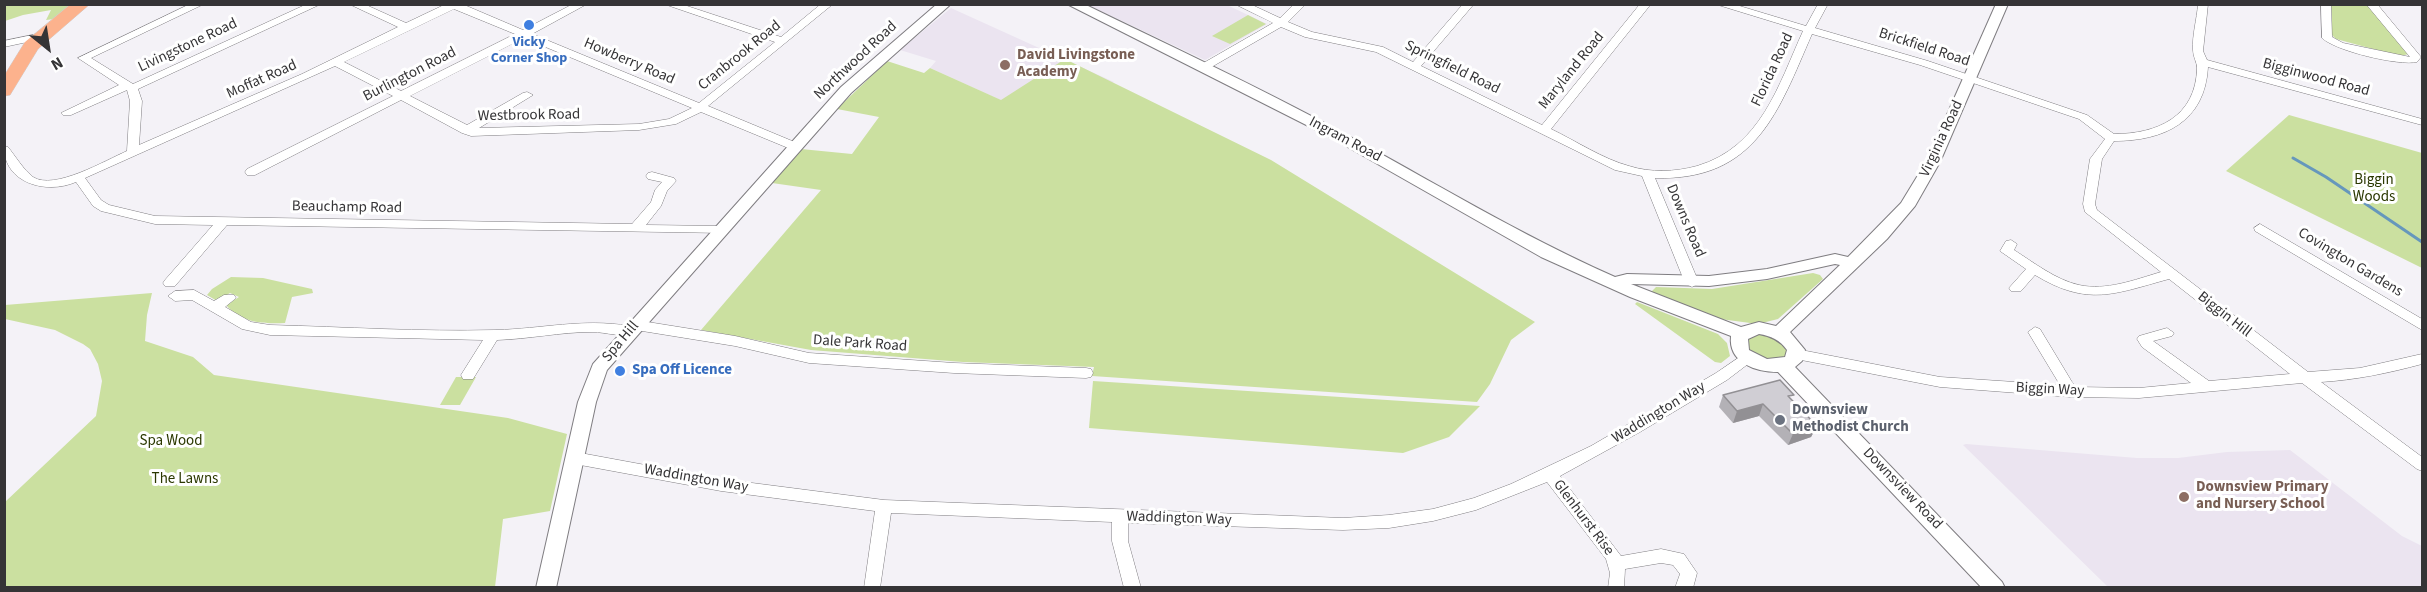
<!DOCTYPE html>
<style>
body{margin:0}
#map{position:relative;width:2427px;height:592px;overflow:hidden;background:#f4f2f7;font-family:"Source Sans 3",sans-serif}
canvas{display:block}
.frame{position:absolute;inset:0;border:6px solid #353436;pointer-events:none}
.north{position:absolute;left:18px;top:18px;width:60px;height:60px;-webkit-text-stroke:4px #fff;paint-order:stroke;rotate:150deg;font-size:16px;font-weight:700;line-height:24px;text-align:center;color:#353436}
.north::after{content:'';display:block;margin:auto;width:21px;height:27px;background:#353436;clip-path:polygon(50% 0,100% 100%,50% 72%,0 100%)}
</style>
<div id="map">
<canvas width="2427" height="592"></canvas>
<div class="frame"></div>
<div class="north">N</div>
</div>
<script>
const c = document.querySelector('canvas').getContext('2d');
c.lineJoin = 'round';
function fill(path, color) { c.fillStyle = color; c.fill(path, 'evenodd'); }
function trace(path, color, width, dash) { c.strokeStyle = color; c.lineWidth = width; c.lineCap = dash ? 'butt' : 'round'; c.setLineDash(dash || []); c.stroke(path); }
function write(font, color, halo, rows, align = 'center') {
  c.font = font + ' "Source Sans 3",sans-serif'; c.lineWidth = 6; c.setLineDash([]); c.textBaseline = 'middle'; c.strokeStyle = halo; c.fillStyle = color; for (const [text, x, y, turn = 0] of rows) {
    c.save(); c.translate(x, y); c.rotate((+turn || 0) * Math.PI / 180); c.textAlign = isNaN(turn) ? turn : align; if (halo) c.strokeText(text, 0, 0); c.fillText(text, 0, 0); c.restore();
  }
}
const built = new Path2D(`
 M1088,5h139l40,19 -62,36z
 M951,8l163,74 -59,43 -125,-57 6,-7 -36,-11z
 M1966,444l171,14h41l49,-6 63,-2 112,86 20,10v41h-314l-145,-142z`);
const green = new Path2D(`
 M5,5h69l-20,14 -8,1 5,-10 -28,5 -18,6z
 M2331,5h36l42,49 -10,2 -63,-17 -4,-4z
 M1248,15l18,9 -36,20 -18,-8z
 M1065,59l206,101 264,162 -24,18 -21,44 -13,18 -385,-26 2,-9 -131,-5 -152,-12 -110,-20 120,-140 -49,-7 29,-34 51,5 27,-37 -42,-8 50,-48 37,12 6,-5 71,32z
 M2289,115l133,38v115l-196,-97z
 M1813,273l7,2 3,4 -45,40 -20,5 -38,-5 -69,-27 5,-5 56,2z
 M231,277l32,1 49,11 1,4 -21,4 -7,26c-23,1 -43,0 -59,-18l13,-8 -9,-4 -13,8 -10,-6 5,-6z
 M152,293l-5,22 -2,26 48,16 21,18 294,43 59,16 -17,77 -47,8 -8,68h-490v-85l91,-86 6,-35 -4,-17 -8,-15 -7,-5 -28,-14 -50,-11v-14z
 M1637,302l81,32 9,9 3,13 -9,7 -6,-1 -80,-58z
 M1753,333l21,3 13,12 -2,10 -13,4 -22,-8 -6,-12z
 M456,377h20l-16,28h-20z
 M1093,381l387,25 -31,31 -46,16 -314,-25z`);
const stream = new Path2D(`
 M2293,158l33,19 96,65`);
const minor = new Path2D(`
 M190,4h14l-113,54 42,26 174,-80h14l-183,85 4,12 -3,44 163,-71 96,-47 -49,-23h15l42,19 40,-19h16l61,26 50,-26h14l-55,30 167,69 76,-61 -111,-38h17l100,33 40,-33h12l-125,102 89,37 2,3 -2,3 -4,1 -92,-38 -25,12 -37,6 -168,6 -9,-3 -61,-33 -146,75h-8l-2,-3 2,-3 146,-73 -58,-30 -250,112 16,22 8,5 46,11 477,8 19,-22 4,-12 7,-8 -14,-3 -2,-3 2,-3 4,-1 22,6 2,3 -9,10 -6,15 -15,19 75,1 6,4 -1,3 -499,-8 -52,61h-10l-2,-3 2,-3 48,-55 -58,-1 -54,-13 -8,-5 -17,-24c-30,13 -72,1 -72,-35h4c8,10 15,22 25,30 21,14 73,-17 94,-26l3,-50 -3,-11 -56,25h-8l-2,-2 58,-28 -41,-27zM454,9l61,25 -114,57 -57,-29zM524,38l168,70 -23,11 -30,5 -160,4 54,-33 -6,-3 -4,1 -56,32 -57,-29z
 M1235,4h15l30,14 14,-14h12l-18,18 24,10 71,15 30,15 50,-58h11l-53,62 121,59 98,-121h11l-100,125c25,12 52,30 78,37 22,7 46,6 68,0 64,-19 81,-80 106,-135l-88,-27h18l73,22 12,-22h10l-13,24 113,33 159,54 27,19c43,0 82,-17 83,-66 0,-6 -4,-11 -4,-18 -1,-15 4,-31 5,-46h10l-5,47 4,9 215,59v6l-214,-58c-3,55 -44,74 -94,74l-12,18 -7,45 2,6 211,162 52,-4 62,-14v10c-33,9 -67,16 -101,18l101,75v14l-5,-2 -115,-86 -163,15 -68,-1 -131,-10 -149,-29 -2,-4 7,-5 144,28 120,8 -32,-53 7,-5 5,2 35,58 64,1 52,-5 -49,-36 -5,-8 2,-3 28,-8 7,5 -2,3 -19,5 56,40 81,-7 -121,-95c-55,15 -81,28 -134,-4l-14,16h-10l-2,-3 17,-19 -26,-18 6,-10 5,-1 6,4 -3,6c19,12 42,30 65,35 27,6 55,-5 82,-13l-76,-60 -2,-8 7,-45 15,-20 -26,-20 -159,-54 -108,-31c-34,78 -56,147 -157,144l44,105 -7,4 -7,-4 -43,-107 -27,-6 -239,-118 -71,-15 -24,-10 -73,42h-8v-4l73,-42z
 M2321,4h10l1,33 11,6 67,14 -44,-53h11l44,53 -4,5c-18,4 -82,-11 -95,-24z
 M42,33l4,1v4l-42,9v-6z
 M2260,224l162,95v11l-167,-99 -1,-3z
 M194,290l20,11 10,-6h10l2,3 -11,9 26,15 19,3c75,2 151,7 226,5 45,-1 88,-12 133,-4l1,-4 5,-2 100,16 74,17 145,10 132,5 5,1 2,4 -2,4 -5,1 -132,-5 -145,-10 -74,-17 -99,-16 -1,4c-12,4 -29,-2 -43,-2 -32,0 -63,7 -95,8l-24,39h-10l-2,-4 22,-35 -213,-5 -28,-6 -50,-29 -17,1 -7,-5 7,-5z
 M1747,352l5,1 2,4 -2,4 -25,19 -87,52 -80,44 61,80 40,-7 23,5 13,19 -4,15h-18l5,-14 -7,-9 -12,-2 -36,6 -1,19h-16l2,-15 -4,-14 -59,-77 -71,28 -43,11 -44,7 -46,2 -215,-7v18l13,47h-17l-12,-47v-19l-221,-9 -11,75h-16l11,-77 -154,-20 -146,-27 -5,-2 -3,-4 3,-4 5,-2 146,27 163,21 459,18 46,-3 44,-6 41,-11 37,-14 80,-38 125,-73z`);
const tertiary = new Path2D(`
 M937,4h14l-100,89 -244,277 -11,32 -40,186h-20l42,-186 15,-38 248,-277z
 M1067,4h17c86,42 173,82 257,128 91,49 179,103 274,145l12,-3 82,2 58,-7 68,-15 13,3 53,-54 25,-41 70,-158h12l-68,158 -25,44 -28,33 -97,93 15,18 -3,11 -7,6 207,215 3,6h-23l-204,-216c-22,0 -50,-9 -47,-36l-101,-39 -89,-40 -211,-120zM1835,264l5,1 -64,61 -17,-4 -18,5 -110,-43 78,2 58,-7zM1759,334c12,2 21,6 28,16l-2,7 -18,2 -18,-9 -1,-11z`);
const primary = new Path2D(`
 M71,4h19l-52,45 -28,46 -6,1v-20l21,-34z`);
const wall = new Path2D(`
 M1723,395l68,5 26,26 -6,11 -23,8 -29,-29 -26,7 -14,-16z`);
const shadedWall = new Path2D(`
 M1763,404l-4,12 -26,7 4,-12z
 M1817,426l-6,11 -23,8 5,-11z`);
const building = new Path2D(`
 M1780,380l14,15 -6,1 29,30 -24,8 -30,-30 -26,7 -14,-16z`);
const markers = [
 [529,25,6,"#3f7fe0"],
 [1005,65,6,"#8d6e63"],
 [620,371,6,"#3f7fe0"],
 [1780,420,6,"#6b7280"],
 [2184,497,6,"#8d6e63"]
];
const farShopnames = [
 ["Vicky",529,43],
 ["Corner Shop",529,59]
];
const streetNames = [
 ["Livingstone Road",188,46,-25],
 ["Brickfield Road",1924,48,18],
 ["Cranbrook Road",740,56,-39],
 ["Northwood Road",856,61,-43],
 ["Howberry Road",629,62,23],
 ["Springfield Road",1452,68,26],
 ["Florida Road",1773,70,-65],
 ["Maryland Road",1572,71,-51],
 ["Burlington Road",410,75,-27],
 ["Bigginwood Road",2316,78,15],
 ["Moffat Road",262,80,-24],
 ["Westbrook Road",529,116,-1],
 ["Virginia Road",1942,139,-65],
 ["Ingram Road",1345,140,28],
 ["Beauchamp Road",347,208,1],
 ["Downs Road",1685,221,67],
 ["Covington Gardens",2350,263,31],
 ["Biggin Hill",2224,315,38],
 ["Spa Hill",621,342,-50],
 ["Dale Park Road",860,344,4],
 ["Biggin Way",2050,390,3],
 ["Waddington Way",1659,413,-31],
 ["Waddington Way",696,479,10],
 ["Downsview Road",1902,489,46],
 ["Glenhurst Rise",1583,518,53],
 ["Waddington Way",1179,519,2]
];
const educationNames = [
 ["David Livingstone",1017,56],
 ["Academy",1017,73],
 ["Downsview Primary",2196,488],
 ["and Nursery School",2196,505]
];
const parkNames = [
 ["Biggin",2374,181],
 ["Woods",2374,198],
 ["Spa Wood",171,442],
 ["The Lawns",185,480]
];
const shopNames = [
 ["Spa Off Licence",632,371]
];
const worshipNames = [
 ["Downsview",1792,411],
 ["Methodist Church",1792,428]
];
fill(built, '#ebe4f0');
fill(green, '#cbe0a0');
trace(stream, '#6697bc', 3);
trace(minor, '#7f7d81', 1);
trace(tertiary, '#7f7d81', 2);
trace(primary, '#cfcecf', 1);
fill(minor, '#fff');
fill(tertiary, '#fff');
fill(primary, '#fcb28d');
fill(wall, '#b3b1b6');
fill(shadedWall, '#929094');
fill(building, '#d0ced4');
trace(building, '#929094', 1.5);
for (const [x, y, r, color] of markers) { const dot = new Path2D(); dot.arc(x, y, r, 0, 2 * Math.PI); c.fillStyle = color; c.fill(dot); trace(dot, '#fff', 2); }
write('bold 14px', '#366cbe', '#fff', farShopnames);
write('15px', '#353436', '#fff', streetNames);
write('bold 15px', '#785e54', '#fff', educationNames, 'left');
write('15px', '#2b3800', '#fff', parkNames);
write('bold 15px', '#366cbe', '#fff', shopNames, 'left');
write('bold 15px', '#5b616d', '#fff', worshipNames, 'left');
</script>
